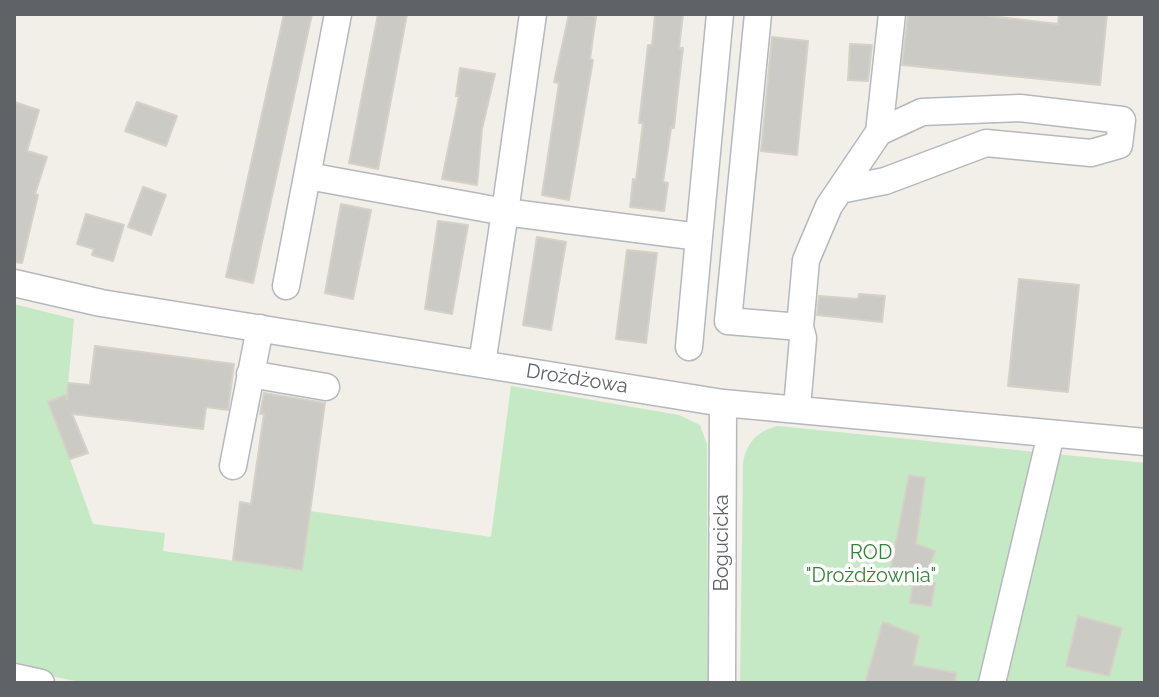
<!DOCTYPE html>
<meta charset="utf-8">
<style>
body{margin:0}
#map{position:relative;width:1159px;height:697px;overflow:hidden;background:#f1efe8;font-family:Raleway,sans-serif}
canvas{display:block}
.frame{position:absolute;inset:0;border:16px solid #5f6368;pointer-events:none}
</style>
<div id="map">
<canvas width="1159" height="697"></canvas>
<div class="frame"></div>
</div>
<script>
const c = document.querySelector('canvas').getContext('2d');
c.lineJoin = 'round';
function fill(path, color) { c.fillStyle = color; c.fill(path, 'evenodd'); }
function trace(path, color, width, dash) { c.strokeStyle = color; c.lineWidth = width; c.lineCap = dash ? 'butt' : 'round'; c.setLineDash(dash || []); c.stroke(path); }
function write(font, color, halo, rows, align = 'center') {
  c.font = font + ' Raleway,sans-serif'; c.lineWidth = 7; c.setLineDash([]); c.textBaseline = 'middle'; c.strokeStyle = halo; c.fillStyle = color; for (const [text, x, y, turn = 0] of rows) {
    c.save(); c.translate(x, y); c.rotate((+turn || 0) * Math.PI / 180); c.textAlign = isNaN(turn) ? turn : align; if (halo) c.strokeText(text, 0, 0); c.fillText(text, 0, 0); c.restore();
  }
}
const green = new Path2D(`
 M14,304l60,15 -11,121 30,84 72,9 -2,18 139,19 8,-59 181,26 20,-151 168,29 21,10 7,19 1,239h-624l-70,-15z
 M778,426l367,37v220h-405l3,-219c3,-21 14,-33 35,-38z`);
const building = new Path2D(`
 M284,14h28l-59,269 -27,-6z
 M378,14h29l-29,155 -29,-6z
 M569,14l27,2 -6,43 3,1 -24,140 -27,-5 17,-112 -5,-1z
 M655,14h28l-4,34h4l-6,51 -3,29h-3l-8,54 5,1 -4,28 -34,-4 3,-28 3,1 7,-57h-4l9,-78h4z
 M908,14h65l85,10 1,-10h48l-7,71 -198,-20z
 M772,37l36,4 -11,114 -36,-4z
 M850,44l22,1 -4,36 -20,-1z
 M460,68l35,6 -13,55 -5,56 -35,-6 17,-83h-3z
 M14,102l25,8 -12,41 20,6 -12,37 3,1 -16,68 -8,-1z
 M137,102l40,14 -11,30 -41,-15z
 M143,187l23,8 -15,40 -23,-8z
 M341,204l30,6 -18,89 -28,-6z
 M86,214l38,11 -11,36 -21,-6 2,-6 -17,-5z
 M438,221l30,4 -16,89 -27,-5z
 M537,237l29,5 -15,88 -28,-5z
 M627,250l30,3 -11,90 -30,-4z
 M1019,279l60,6 -11,107 -60,-6z
 M859,294l26,2 -3,26 -65,-7 2,-19 39,3z
 M95,346l139,18 -6,46 -22,-3 -3,22 -131,-15 16,39 -18,6 -22,-57 17,-7 2,5 1,-17 22,2z
 M264,393l61,10 -23,167 -69,-10 7,-58 11,2 13,-90h-4z
 M909,475l16,3 -9,66 19,7 -11,30 11,2 -4,23 -21,-3 3,-20 -24,-5z
 M1078,616l44,12 -13,48 -43,-10z
 M883,622l36,14 -6,29 43,8 -1,10h-90z`);
const minor = new Path2D(`
 M533,14l-28,198 194,25 21,-223
 M758,14l-30,307 72,6
 M879,132l13,-118
 M308,176l197,36 -23,152
 M14,283l87,20 622,100 422,39
 M286,286l52,-272
 M689,347l10,-110
 M250,374l76,13
 M797,408l6,-70 -3,-11 6,-67 23,-54 50,-74 43,-20 98,-4 102,12 -3,25 -28,8 -105,-10 -101,38 -45,9
 M233,466l27,-138
 M14,677l27,6
 M722,683l1,-280
 M992,683l59,-249`);
const streetNames = [
 ["Drożdżowa",577,379,9],
 ["Bogucicka",722,543,-90]
];
const parkNames = [
 ["ROD",871,553],
 ["\"Drożdżownia\"",871,576]
];
fill(green, '#c5e8c5');
fill(building, '#cccac5');
trace(building, '#d6d1c6', 2);
trace(minor, '#b5b8bc', 29);
trace(minor, '#fff', 26);
write('20px', '#5f6368', '#fff', streetNames);
write('20px', '#348238', '#fff', parkNames);
</script>
